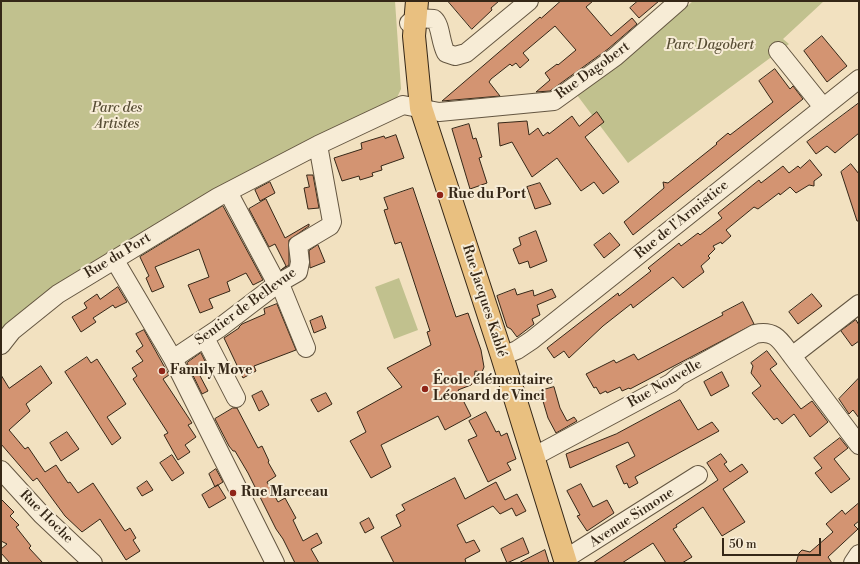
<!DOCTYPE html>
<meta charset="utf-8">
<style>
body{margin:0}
#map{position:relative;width:860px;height:564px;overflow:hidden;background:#f2e1c0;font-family:"Libre Bodoni",serif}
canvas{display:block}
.frame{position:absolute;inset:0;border:2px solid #352717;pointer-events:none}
.scale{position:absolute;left:722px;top:538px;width:99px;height:18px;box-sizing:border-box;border:2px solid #352717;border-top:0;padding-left:5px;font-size:12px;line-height:14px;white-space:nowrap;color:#352717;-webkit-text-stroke:3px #f7ecd6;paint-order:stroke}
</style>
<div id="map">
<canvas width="860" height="564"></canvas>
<div class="frame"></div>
<div class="scale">50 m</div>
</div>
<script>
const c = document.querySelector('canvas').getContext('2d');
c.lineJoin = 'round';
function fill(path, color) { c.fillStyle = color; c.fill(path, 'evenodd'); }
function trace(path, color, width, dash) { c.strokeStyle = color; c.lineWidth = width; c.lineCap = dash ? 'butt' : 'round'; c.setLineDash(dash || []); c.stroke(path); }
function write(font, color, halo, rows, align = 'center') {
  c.font = font + ' "Libre Bodoni",serif'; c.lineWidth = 4; c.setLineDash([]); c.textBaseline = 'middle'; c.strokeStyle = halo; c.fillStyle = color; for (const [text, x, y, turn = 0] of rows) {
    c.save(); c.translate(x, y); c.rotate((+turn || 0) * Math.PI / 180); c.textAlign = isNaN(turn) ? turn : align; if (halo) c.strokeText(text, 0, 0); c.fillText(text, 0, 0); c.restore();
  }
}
const green = new Path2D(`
 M1,1h394l6,88 -7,15 -393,230z
 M693,1h131l-41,38 6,5 -161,119 -51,-68 48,-34z
 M399,278l19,52 -24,9 -19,-52z`);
const building = new Path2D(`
 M448,1h51l-8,7 1,2 -20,19z
 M561,1h32l-7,6 25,29 21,-18 5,6 -29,25 -58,42 -14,1 14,-12 -5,-7 12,-9 1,1 18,-15 -21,-24 -32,27 6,7 -9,8 -4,-5 -4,3 -2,-2 -19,15 -2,3 11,14 -58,5 98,-84 1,1z
 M638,1h21l-20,17 -9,-10z
 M822,36l25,30 -20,16 -23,-31z
 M775,69l15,20 3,-3 10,13 -170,136 -9,-13 40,-34 -1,-6 5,1 49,-39 -1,-1 12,-10 2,2 43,-33 -14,-21z
 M859,103v30l-24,20 -8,-7 -11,8 -9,-12z
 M597,112l7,10 -19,15 34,45 -16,12 -9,-12 -13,9 -24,-33 -25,19 -20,-35 -12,4 -2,-23 29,-2 2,14 9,-7 5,8 5,-4 1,2 23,-18 7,10z
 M469,124l4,15 3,-1 6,19 -3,1 8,25 -17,6 -18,-60z
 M396,135l8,23 -23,8 1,4 -10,3 1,3 -13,4 -1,-4 -17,5 -8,-23 28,-9 -1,-6 23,-7 1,2z
 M810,160l12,15 -8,6v5l-5,-1 -13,8 -6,-6 -10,8 -1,-2 -21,16 -4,-2 -28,23 5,6 -9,8 -1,-2 -8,4 2,3 -7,7 2,2 -9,8 3,6 -21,16 -10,-11 -40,31 -2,-4 -28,22 -34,32 -5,-7 -10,7 -7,-10 71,-55 1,3 32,-25 -3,-3 31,-25 2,3 17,-13 2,2 22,-17 -4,-5 41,-33 2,3 22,-17 6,7 9,-7 2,2z
 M851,164l8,10v47h-2l-16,-49z
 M307,175h6l6,33 -11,1 -4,-21 5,-1z
 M270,182l5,11 -15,8 -5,-11z
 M540,183l11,21 -16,5 -8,-22z
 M413,188l43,129 12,-4 13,37 3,17 -2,5 -7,-1 -1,10 -3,4 -13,5 13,26 -26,14 -7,-14 -57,29 10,22 -20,11 -21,-37 16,-9 -9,-20 45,-25 -15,-19 44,-23 -4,-13 3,-1 -29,-89 -6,2 -11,-34 4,-1 -4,-11z
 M266,199l19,39 24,-14v2l-20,14v25l-8,5 5,-4 -11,-22 -6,3 -20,-38z
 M223,206l40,74 -10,5 -7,-12 -19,9 3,9 -21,8 4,9 -13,5 -12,-28 21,-8 -10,-28 -44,18 9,20 -12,5 -6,-14 3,-2 -9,-19z
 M536,231l11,30 -17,7 -2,-7 -9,3 -6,-15 8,-4 -2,-7z
 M610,233l10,12 -16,13 -10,-13z
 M318,245l7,17 -15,6 -1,-17z
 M118,287l9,15 -12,6 -2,-3 -20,13 3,4 -15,10 -9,-15 15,-9 -3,-5 13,-9 3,5z
 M515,289l2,6 16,-5 1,6 18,-7 4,8 -19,8 3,10 -8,4 2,5 -17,13 -6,-8 -4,-2 -10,-31z
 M812,294l10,12 -24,18 -9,-12z
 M743,302l11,22 -124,65 -1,-1 -7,3 -2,-4 -13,6 -1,-2 -6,3 -4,-7 -2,1 -8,-14 28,-14 2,3 18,-9 4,6 85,-45 -1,-2z
 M277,304l19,46 -42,16 2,5 -13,7 -19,-40 15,-10v-1l3,-3 23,-10 -1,-5z
 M322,316l4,12 -12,5 -4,-12z
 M856,320l3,5v16l-7,5 -11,-15z
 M144,330l25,45 -6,4 29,44 -4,2 8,12 -11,8 5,7 -12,8 -14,-25 4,-2 -35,-54 4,-3 -5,-8 11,-7 -7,-10 7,-5 -7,-12z
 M767,351l10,13 -7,5 31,40 11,-8 16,21 -18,15 -16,-23 -12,10 -5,-6 -3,2 -22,-27 9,-7 -10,-13 2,-7 -2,-3z
 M201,353l8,16 -10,5 9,17 -6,3 -15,-31z
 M87,357l4,6 6,-4 29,45 -19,13 14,21 -9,7 -47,-73z
 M41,366l11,17 -26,21 4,7 -21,19 16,19 3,-2 17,25 11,-7 12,18 2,-1 8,11 15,-10 32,48 5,-3 6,10 -3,2 7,11 -14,9 -26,-41 -18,13 -17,-16 -28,-38 -4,3 -32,-37v-69l8,13z
 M722,372l7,14 -18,10 -7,-14z
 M859,378v40l-6,-8 -4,4 -10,-15z
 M554,387l6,21 7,13 7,-4 3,4 -21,12 -8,-15 -8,-27z
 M262,391l7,14 -10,6 -7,-15z
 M326,393l6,11 -14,8 -7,-12z
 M680,400l18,30 14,-8 7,9 -84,46 3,6 -9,5 -2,-5 -3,1 -8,-18 19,-10 -7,-14 -58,26 -4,-14 50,-20z
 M233,408h4l21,40 4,-2 7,15 -1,1 8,14 -9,6 11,20 7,-4 11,20 -3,2 10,21 14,-8 5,10 -11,6 8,14h-24l-12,-24 -7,-10 -28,-56 -13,-22h-2l-4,-5 -14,-27z
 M486,412l10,20 3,-1 2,5 6,-3 9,26 -9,4 4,7 -23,12 -20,-42 9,-4 -8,-15z
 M67,432l12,17 -18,12 -11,-18z
 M840,438l8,10 -14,11 16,20 -19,14 -16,-20 7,-5 -8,-10z
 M721,454l6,8 -3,2 6,8 12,-8 6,8 -25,17 22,33 -23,14 -19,-29 -27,18 1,2 -4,2 19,28 -10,6h-16l-13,-20 -31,20h-29l125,-83 -11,-17z
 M172,455l12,18 -12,8 -12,-18z
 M216,469l7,13 -8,5 -6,-13z
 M455,478l10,21 31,-17 9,18 12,-6 9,17 -10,5 -4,-8 -12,6 -7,-8 -36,19 9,18 8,-3 6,11 -15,8 1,4h-72l-13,-26 20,-11 -5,-11 9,-5 -3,-5z
 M147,481l6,9 -11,6 -5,-8z
 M581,484l12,23 14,-7 7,13 -27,18 -10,-15 3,-1 -13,-24z
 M218,485l8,13 -17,10 -7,-13z
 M1,499l13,13 -4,4 9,9 -3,2 15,19 -2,2 14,15h-33l-9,-10v-4l6,-5 -6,-3z
 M859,503v18l-5,4 4,4 -30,28 4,6h-36l3,-10 3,-3 8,2 23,-20 -7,-8 16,-14 3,4z
 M369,518l5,10 -9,5 -5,-10z
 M523,538l6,15 -22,10 -6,-14z
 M545,550l4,13h-30z`);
const minor = new Path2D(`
 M409,23l7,-5 18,1c7,6 6,23 12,34l9,3 11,-3 63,-52
 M778,51l45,56
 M228,192l49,92 5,5 24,59
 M114,259l59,100 102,204
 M859,304l-67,52 67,89
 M205,338l31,60
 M1,345l11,-14 46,-37 160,-97 100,-52 85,-40 36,7 115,-11 61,-44 64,-56
 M502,356l15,-6 15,-10 327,-261
 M173,359l45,-30 59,-45 21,-12 2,-10 -2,-17 32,-19 2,-4 -14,-77
 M533,457l138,-74 8,-7 76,-42c21,-5 26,8 37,22
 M1,470l41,45 51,48
 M565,559l133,-84
 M853,563l6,-9`);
const major = new Path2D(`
 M417,1l-3,35 7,72 81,248 64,207`);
const markers = [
 [440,195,4,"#8f2418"],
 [162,371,4,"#8f2418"],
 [425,389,4,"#8f2418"],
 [233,493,4,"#8f2418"]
];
const parkNames = [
 ["Parc Dagobert",710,46],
 ["Parc des",117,109],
 ["Artistes",117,125]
];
const streetNames = [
 ["Rue Dagobert",593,71,-36],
 ["Rue de l'Armistice",682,220,-39],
 ["Rue du Port",118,256,-31],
 ["Rue Jacques Kablé",484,301,72],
 ["Sentier de Bellevue",246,307,-36],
 ["Rue Nouvelle",665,384,-30],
 ["Rue Hoche",46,517,45],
 ["Avenue Simone",632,518,-33]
];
const poiNames = [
 ["Rue du Port",448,195],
 ["Family Move",170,371],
 ["École élémentaire",433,381],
 ["Léonard de Vinci",433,397],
 ["Rue Marceau",241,493]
];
fill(green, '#c1c18e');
fill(building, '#d39472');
trace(building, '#352717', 1);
trace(minor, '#645641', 20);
trace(major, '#352717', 24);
trace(minor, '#f7ecd6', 18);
trace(major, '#e9c080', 22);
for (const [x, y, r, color] of markers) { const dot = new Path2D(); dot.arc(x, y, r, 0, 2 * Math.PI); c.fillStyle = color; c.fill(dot); trace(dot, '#f7ecd6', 1.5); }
write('italic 14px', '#584e35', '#f7ecd6', parkNames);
write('14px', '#352717', '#f7ecd6', streetNames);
write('bold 14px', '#352717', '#f7ecd6', poiNames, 'left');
</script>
